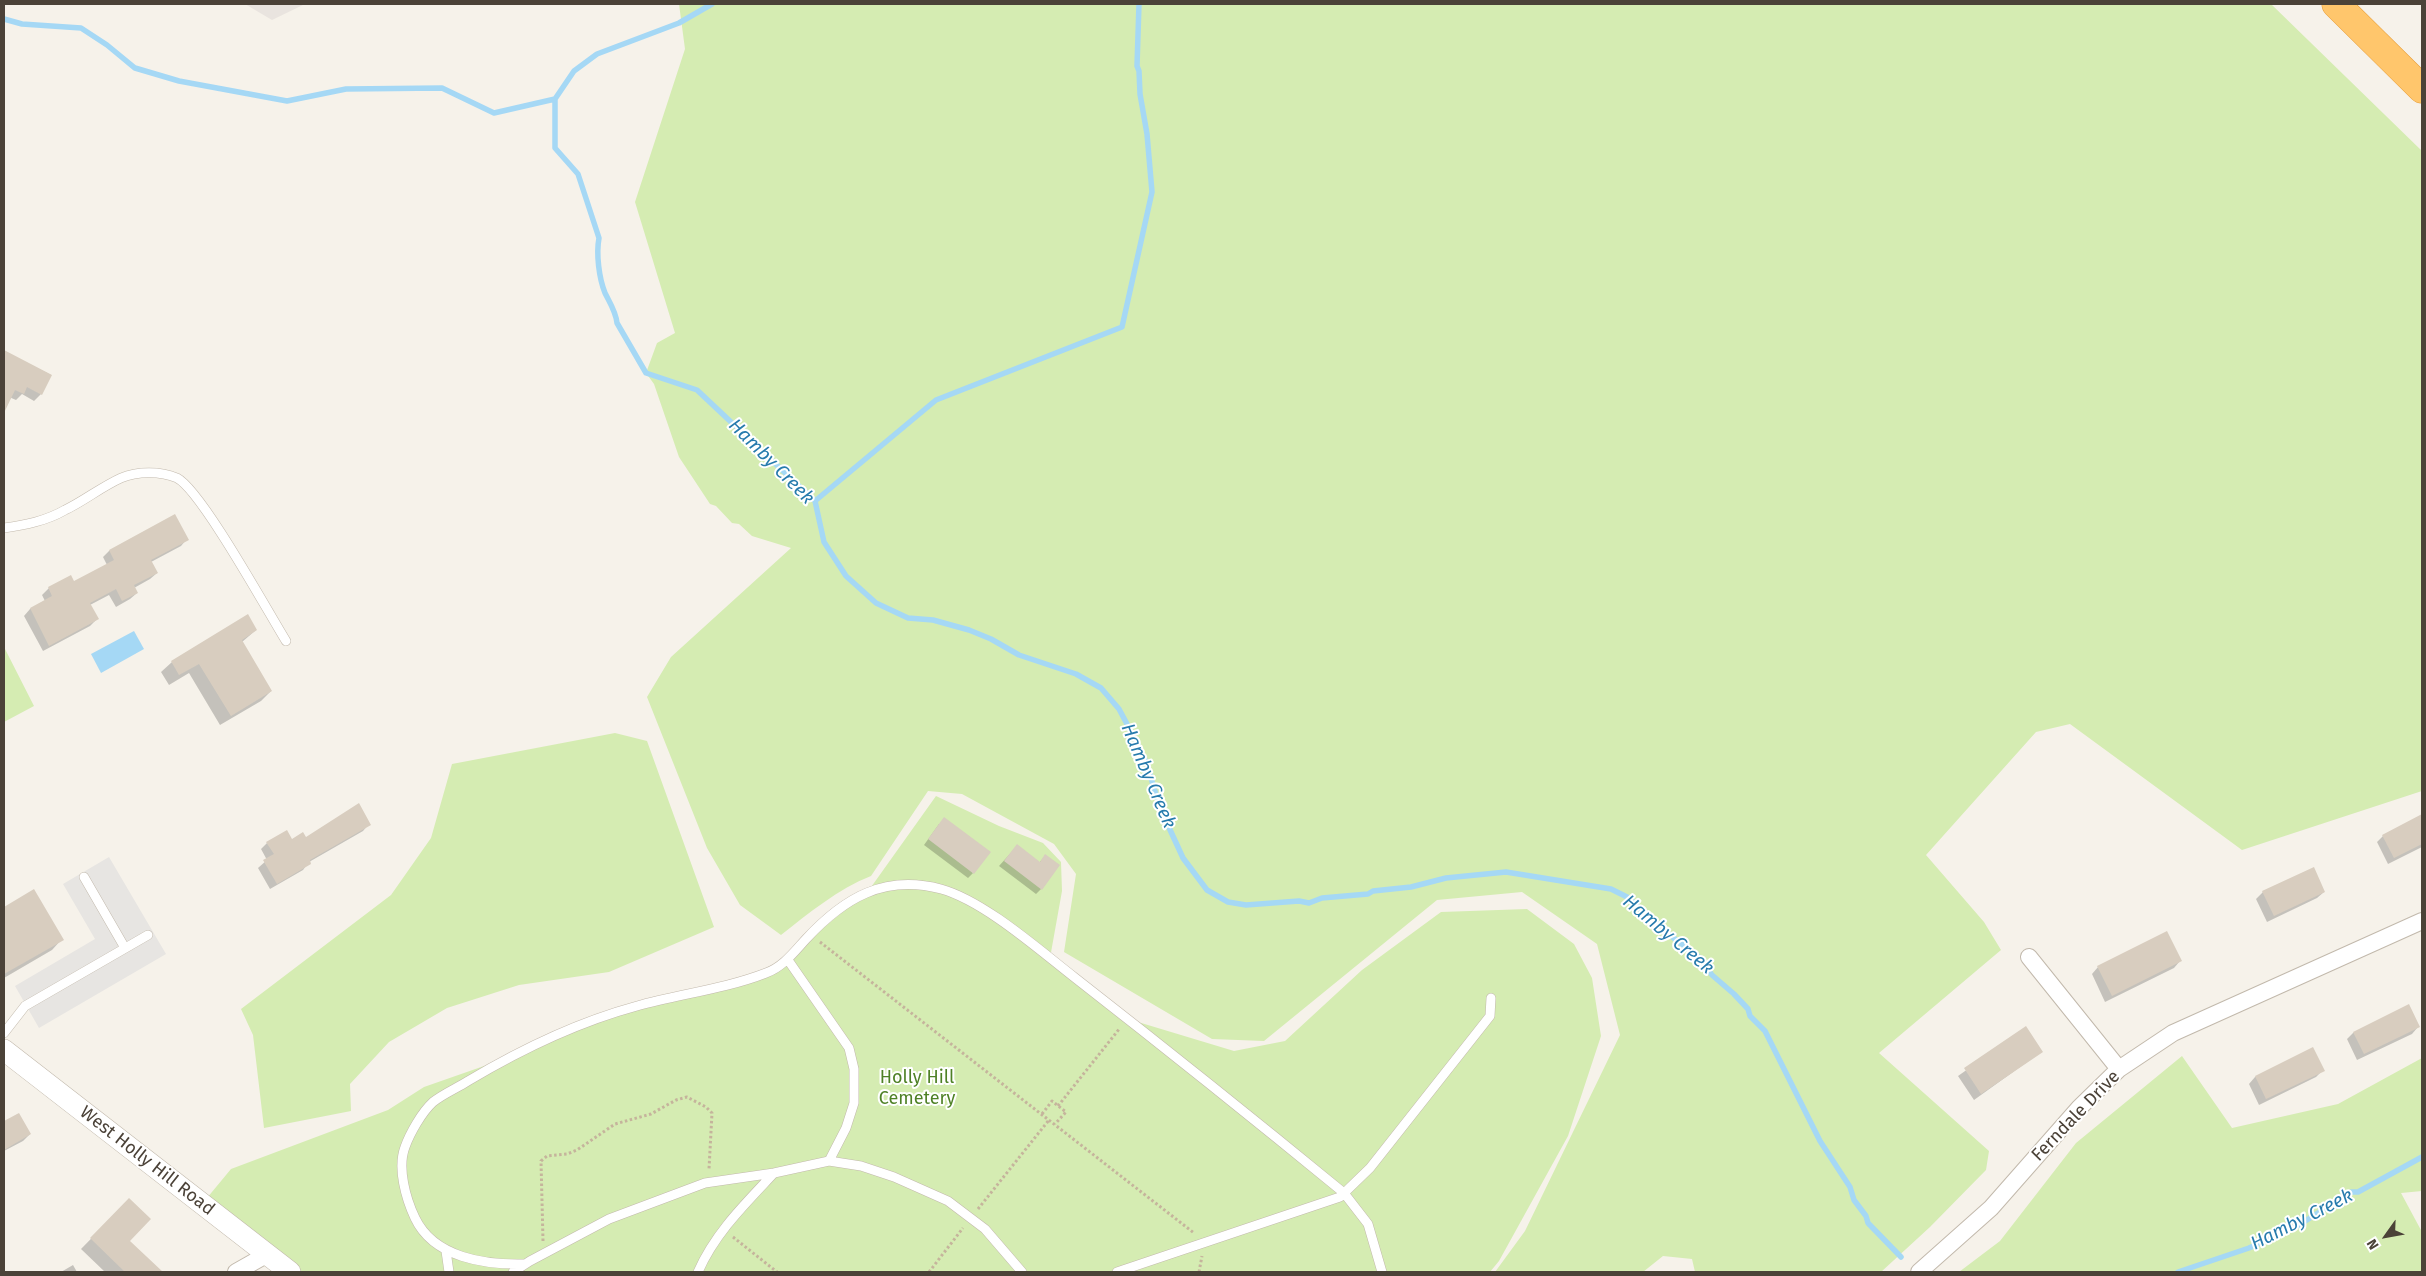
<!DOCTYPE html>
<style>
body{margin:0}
#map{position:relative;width:2426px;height:1276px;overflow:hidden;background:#f6f2ea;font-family:"Fira Sans",sans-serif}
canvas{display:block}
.frame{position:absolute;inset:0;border:5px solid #4b4238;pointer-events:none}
.north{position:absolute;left:2361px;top:1211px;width:50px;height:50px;-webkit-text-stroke:4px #fff;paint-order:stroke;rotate:238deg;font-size:14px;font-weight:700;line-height:20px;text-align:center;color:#4b4238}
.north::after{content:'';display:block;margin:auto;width:18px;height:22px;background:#4b4238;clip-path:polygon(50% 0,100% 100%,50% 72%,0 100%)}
</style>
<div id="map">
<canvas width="2426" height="1276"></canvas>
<div class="frame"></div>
<div class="north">N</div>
</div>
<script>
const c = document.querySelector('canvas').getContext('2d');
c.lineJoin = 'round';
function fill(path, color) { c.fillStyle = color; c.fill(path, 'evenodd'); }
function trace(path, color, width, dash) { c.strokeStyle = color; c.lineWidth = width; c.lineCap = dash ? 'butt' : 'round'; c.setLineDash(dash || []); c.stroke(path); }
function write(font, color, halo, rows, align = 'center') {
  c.font = font + ' "Fira Sans",sans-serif'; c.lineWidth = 4; c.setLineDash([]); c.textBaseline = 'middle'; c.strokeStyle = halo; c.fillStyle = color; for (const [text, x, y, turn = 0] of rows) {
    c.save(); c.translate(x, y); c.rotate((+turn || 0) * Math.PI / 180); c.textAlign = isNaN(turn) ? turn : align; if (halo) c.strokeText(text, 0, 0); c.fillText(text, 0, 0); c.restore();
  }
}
const industrial = new Path2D(`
 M245,4h60l-33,16z`);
const green = new Path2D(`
 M679,4h1592l151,147v640l-180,59 -172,-126 -34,8 -110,123 58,67 17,28 -122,103 110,98 -3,19 -56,57 -49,45h-186l-3,-13 -29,-3 -20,16h-148l30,-41 95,-196 -23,-91 -75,-52 -85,8 -173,141 -52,-2 -148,-87 12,-78 -22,-30 -92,-50 -34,-3 -57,85c-33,13 -62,37 -90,59l-41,-30 -33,-57 -60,-151 24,-40 120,-109 -39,-12 -13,-12 -7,-1 -16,-17 -6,-2 -31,-47 -25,-73 -8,-11 11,-30 18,-10 -40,-131 50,-153z
 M4,647l30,59 -30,16z
 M615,733l32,8 67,186 -105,45 -90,13 -72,23 -58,34 -39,42 1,27 -87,17 -11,-93 -12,-26 150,-114 40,-57 21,-74z
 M936,796l63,30 44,17 18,19 1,29 -12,67 78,61 106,32 51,-10 77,-71 79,-58 86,-3 47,35 18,34 9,58 -33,100 -69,125 -9,11h-1198l-90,-68 29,-35 157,-59 36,-23 80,-28 73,-32 193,-55 99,-82z
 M2182,1056l50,72 106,-24 84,-46v133l-21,2 21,39v40h-463l41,-31 76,-98z`);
const parking = new Path2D(`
 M109,857l57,97 -127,74 -24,-42 80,-47 -32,-55z`);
const water = new Path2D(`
 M134,631l10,18 -43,24 -10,-19z`);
const shadow = new Path2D(`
 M4,351l47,24 -10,19 -7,7 -12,-7 -6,6 -7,-3 -5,3z
 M175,516l12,23 -6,7 -30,16 6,11 -7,6 -16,9 3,5 -7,6 -14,8 -7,-12 -19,10 7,14 -7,7 -47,25 -19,-35 6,-7 15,-8 -3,-6 7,-7 21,-11 4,6 33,-18 -4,-8 6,-6z
 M247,616l9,14 -14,12 29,49 -10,10 -41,24 -31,-52 -20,12 -8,-13 11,-10z
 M2422,816v31l-34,17 -11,-22 6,-6z
 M369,824l-6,7 -54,31 -6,8 -33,19 -12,-21 9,-8 -6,-11 6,-6 38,-4z
 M939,824l34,49 -5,5 -44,-33z
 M1017,846l22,17 6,-7 -4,33 -5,5 -37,-28z
 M34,891l28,48 -10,11 -48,28v-70z
 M2263,892h61l-7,6 -50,24 -11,-23z
 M2180,961l-6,7 -69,34 -13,-28 6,-7z
 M2409,1006l9,21 -6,7 -55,26 -10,-21 6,-6z
 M2026,1028l15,24 -67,48 -16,-24z
 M2313,1049l10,21 -7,7 -57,28 -10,-21 6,-7z
 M18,1114l12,20 -7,7 -19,10v-29z
 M129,1200l-1,41 31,30 -2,1h-52l-24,-23z
 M73,1265l4,7h-16z`);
const stream = new Path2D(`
 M712,4l-33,19 -82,31 -23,17 -19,28v49l23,26 21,64c-3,16 0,40 6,55 5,10 11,19 12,30l29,50 51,17 118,111 9,41 22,34 30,27 32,15 25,2 36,10 22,9 28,16 57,19 25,14 18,21 16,30 12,25 9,31 9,18 1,8 17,37 24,32 21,12 18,3 53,-4 10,2 13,-5 46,-4 5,-3 38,-4 35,-9 60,-6 105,17 18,9 20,20 13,8 5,7 33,25 12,17 22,19 14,15 2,7 15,15 55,110 30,46 4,13 12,16 2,7 33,34
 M4,19l18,5 59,4 26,17 28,23 44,13 108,20 59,-12 96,-1 52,25 61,-14
 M815,501l121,-101 186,-73 30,-135 -5,-58 -7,-40 -1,-23 -2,-5 2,-62
 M2178,1272l71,-24 50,-23 52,-33h7l64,-35`);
const building = new Path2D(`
 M4,350l48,25 -10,20 -15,-8 -3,7 -9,-4 -11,23z
 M175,514l14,26 -38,20 7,13 -24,12 4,8 -16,8 -6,-12 -26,14 9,16 -50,27 -19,-38 22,-12 -4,-9 23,-12 3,6 40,-21 -5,-10z
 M248,614l9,16 -15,10 30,51 -41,25 -32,-52 -20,11 -8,-14z
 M359,803l12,22 -61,35 1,4 -34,20 -14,-24 11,-6 -8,-12 21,-12 5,9 11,-7 3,5z
 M2422,814v30l-28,14 -12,-23z
 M944,817l47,35 -17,22 -46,-35z
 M1017,844l23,18 5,-8 15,11 -18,25 -38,-29z
 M2314,867l11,25 -51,24 -12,-25z
 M34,889l30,51 -60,34v-67z
 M2167,931l15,30 -70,35 -15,-30z
 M2409,1004l11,23 -56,27 -11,-22z
 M2026,1026l17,26 -62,42 -17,-26z
 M2313,1047l12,24 -59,28 -11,-23z
 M19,1113l12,21 -27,16v-29z
 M129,1198l22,21 -21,22 33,31h-38l-35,-34z`);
const path = new Path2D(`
 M820,942l374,291
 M1058,1106l62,-78
 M1042,1114l10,-13 14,11 -11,12
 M978,1209l71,-89
 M733,1237l44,35
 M543,1241l-2,-80 6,-5 20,-2 10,-4 38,-26 36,-10 25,-14 11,-3 19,10 6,6 -3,56
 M929,1272l34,-44
 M1199,1272l3,-16`);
const service = new Path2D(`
 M4,528c21,-3 42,-7 61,-18 19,-9 36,-23 56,-32 16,-7 40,-7 56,0 24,12 91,134 109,163
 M84,877l41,71
 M788,960l61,88 5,21v34l-8,25 -17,33
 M4,1033l21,-27 123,-71
 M446,1251l3,21
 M525,1264c-40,1 -91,-6 -110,-46 -9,-19 -18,-50 -10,-71 5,-14 17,-35 28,-45 10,-8 24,-14 35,-21 52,-31 110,-59 169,-75 43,-12 88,-17 129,-33 17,-6 28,-21 40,-34 38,-41 78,-65 135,-50 43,12 97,60 133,88 91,71 181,143 270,216l24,31 14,48
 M513,1272l17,-11 79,-42 96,-36 69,-10 55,-12 32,5 33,11 54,24 37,28 37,43
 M698,1272c17,-39 47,-68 76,-99
 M1117,1272l223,-75 30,-29 120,-152 1,-18`);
const minor = new Path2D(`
 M2029,957l90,112
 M236,1272l30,-17
 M1919,1272l72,-64 88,-100 40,-39 54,-36 249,-112`);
const tertiary = new Path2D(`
 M4,1050l286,222`);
const motorway = new Path2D(`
 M2336,4l86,85`);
const parkNames = [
 ["Holly Hill",917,1078],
 ["Cemetery",917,1099]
];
const streetNames = [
 ["Ferndale Drive",2076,1116,-46],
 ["West Holly Hill Road",147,1161,38]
];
const waterNames = [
 ["Hamby Creek",771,462,45],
 ["Hamby Creek",1148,776,67],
 ["Hamby Creek",1668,935,40],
 ["Hamby Creek",2302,1220,-27]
];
fill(industrial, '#e9e4df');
fill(green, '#d5ecb2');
fill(parking, '#e7e5e2');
fill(water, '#a5d8f5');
fill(shadow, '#0003');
trace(stream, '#a5d8f5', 5.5);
fill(building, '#d8cdbf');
trace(service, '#c2b9ac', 10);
trace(minor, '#c2b9ac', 18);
trace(tertiary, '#c2b9ac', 22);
trace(motorway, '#e69b34', 29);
trace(path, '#c5b49c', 3, [2.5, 2.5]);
trace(service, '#fff', 9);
trace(minor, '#fff', 16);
trace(tertiary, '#fff', 21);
trace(motorway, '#ffc66c', 28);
write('18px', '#4e8126', '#fff', parkNames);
write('18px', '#4b4238', '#fff', streetNames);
write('italic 19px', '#277bad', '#fff', waterNames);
</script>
